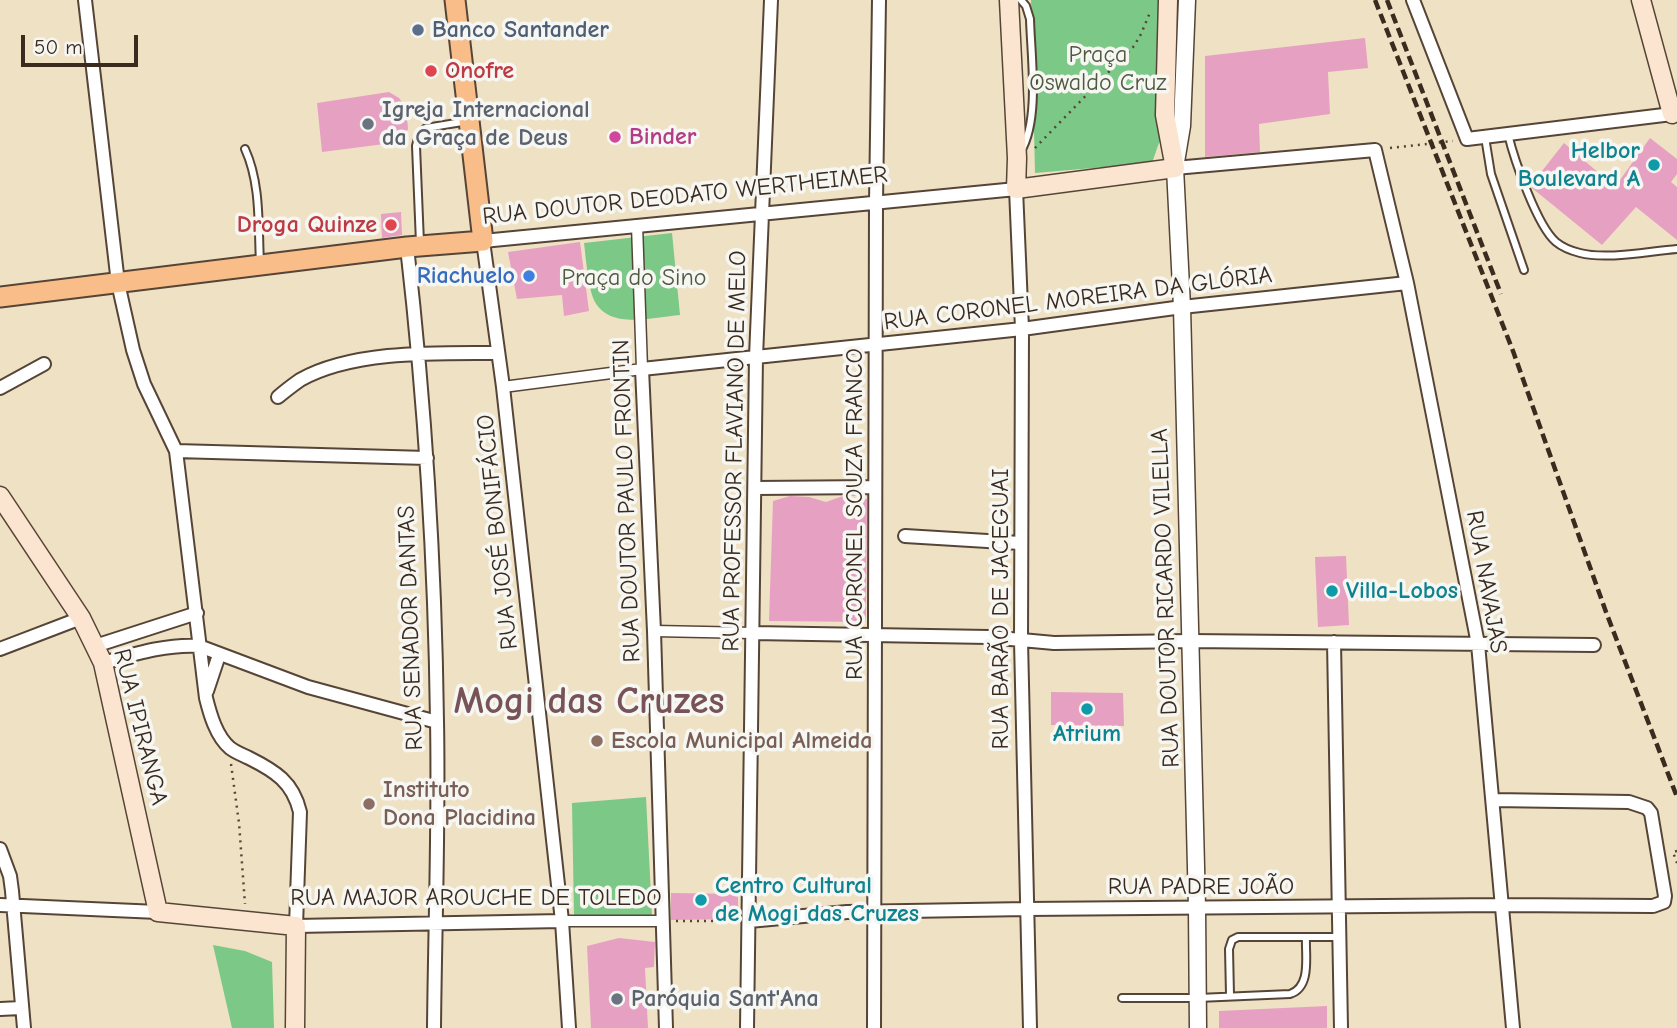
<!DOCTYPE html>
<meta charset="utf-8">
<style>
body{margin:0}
#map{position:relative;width:1677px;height:1028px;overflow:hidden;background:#efe1c4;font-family:"Comic Neue",sans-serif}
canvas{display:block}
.scale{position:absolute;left:21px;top:35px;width:117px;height:32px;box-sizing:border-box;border:4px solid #3b2a1e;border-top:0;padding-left:9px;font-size:21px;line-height:24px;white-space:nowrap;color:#3b2a1e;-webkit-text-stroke:5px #f6f6f2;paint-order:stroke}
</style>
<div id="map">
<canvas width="1677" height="1028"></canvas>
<div class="scale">50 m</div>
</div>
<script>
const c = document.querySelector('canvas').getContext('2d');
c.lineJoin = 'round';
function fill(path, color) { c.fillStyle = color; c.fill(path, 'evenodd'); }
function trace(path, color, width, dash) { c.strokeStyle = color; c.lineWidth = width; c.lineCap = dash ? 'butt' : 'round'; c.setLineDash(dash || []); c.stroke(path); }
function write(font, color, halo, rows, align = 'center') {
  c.font = font + ' "Comic Neue",sans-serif'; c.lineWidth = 7; c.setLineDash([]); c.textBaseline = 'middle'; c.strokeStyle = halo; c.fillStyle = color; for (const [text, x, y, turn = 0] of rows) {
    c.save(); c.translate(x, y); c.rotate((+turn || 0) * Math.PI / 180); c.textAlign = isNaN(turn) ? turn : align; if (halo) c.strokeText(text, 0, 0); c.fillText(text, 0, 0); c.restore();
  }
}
const green = new Path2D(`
 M1031,0h134l-4,137 -9,26 -117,10z
 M672,233l8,82c-27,2 -69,15 -85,-13 -7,-13 -9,-44 -11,-59z
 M646,797l6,118 -78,1 -2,-113z
 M213,945l32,6 27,11 2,66h-42z`);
const building = new Path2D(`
 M1365,38l3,30 -40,4 2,42 -71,10 1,28 -55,5v-101z
 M389,92l10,6 7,9 2,22 -8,13 -78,10 -5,-49z
 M1650,138l27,21v15l-6,8 6,5v53l-41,-33 -34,38 -70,-57 -1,-3 33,-42 51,44z
 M401,212l1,23 -20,3 -1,-24z
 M580,242l9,69 -25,5 -2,-21 -45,4 -9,-47z
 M790,496l19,1 17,5 17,-6 24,3 -1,123 -97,-1 4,-120z
 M1346,556l3,69 -31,2 -3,-70z
 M1051,692l72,1 1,33 -73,-1z
 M671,893l67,1v25l-67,1z
 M619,938l36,4 -1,25 -9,1 3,60h-57l-4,-82z
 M1327,1006v22h-108v-17z`);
const path = new Path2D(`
 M1035,148l99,-102 7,-12 10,-24
 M1390,148l63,-7
 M231,764l8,59 6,81
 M1677,851l-4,1 4,11
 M676,921h60`);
const service = new Path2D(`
 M1021,0l5,6 4,13c1,37 10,100 -9,132
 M1508,134c6,25 29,92 48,108 6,5 16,9 24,11 27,7 69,-2 97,-4
 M1485,137l6,37 33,96
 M245,149c16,35 13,76 15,114
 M420,243l-4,-97c2,-8 3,-13 10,-18l42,-7
 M1230,995l-1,-46 3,-9 6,-3h68
 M1122,998h76l92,-4c22,-7 15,-39 16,-57h33`);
const pedestrian = new Path2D(`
 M503,387l139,-18 -5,-144
 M654,631l99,2
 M562,921h100`);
const minor = new Path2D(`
 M85,0l33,283 15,67 11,34 32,67 30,247c4,16 10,38 24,50 5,4 13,7 19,10 26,13 44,24 51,54l-4,114 266,-5
 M1413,0l54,139 205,-25
 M1175,168l200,-18 32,133 71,361 35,384
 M407,247c18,157 28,316 30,474 2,102 -2,205 -3,307
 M0,388l44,-24
 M278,397c7,-6 15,-12 22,-17 53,-30 138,-27 198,-27
 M176,451l251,7
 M756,488l119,-1
 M905,536l115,7
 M753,633l236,4 65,6 136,-2 404,4
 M1334,642l7,386
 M95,646l102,-33
 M0,649l81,-31
 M103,663c32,-9 63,-19 96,-17l109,41 129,35
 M207,691l12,-36
 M0,849l10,27 2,15 12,137
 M0,905l158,7
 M749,921l98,-9 180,-3 474,-4 152,1 11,-4 1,-6 -14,-83 -4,-5 -18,-6 -136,-2
 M0,1009l21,-1
 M569,1028l-7,-107 -59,-534 -20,-146 533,-52 6,140 -1,312 9,387
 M666,1028l-12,-397 -12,-262 380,-40 160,-22 225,-24
 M747,1028l9,-671 15,-357
 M874,1028l2,-826 3,-202`);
const tertiary = new Path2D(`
 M1187,0l-5,126 -7,42 7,139 15,600 1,121`);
const secondary = new Path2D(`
 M1009,0l8,158 -1,31 159,-21 -10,-53 3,-115
 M1641,0l31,114
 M0,496l81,122 22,45 55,249 138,14 -1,102`);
const primary = new Path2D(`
 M0,297l407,-50 76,-6 -28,-241`);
const rail = new Path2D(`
 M1375,0l138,351 93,261 71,185
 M1387,0l114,294`);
const markers = [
 [418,30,7,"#5c6f8a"],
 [431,71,7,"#e0444e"],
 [368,124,7,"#6b7280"],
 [615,137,7,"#d1479c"],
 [1654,165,7,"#0f9aa8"],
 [391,225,7,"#e0444e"],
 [529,276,7,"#3f7fe0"],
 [1332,591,7,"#0f9aa8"],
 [1087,709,7,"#0f9aa8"],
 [597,741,7,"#8d6e63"],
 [369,804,7,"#8d6e63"],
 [701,900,7,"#0f9aa8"],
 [617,999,7,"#6b7280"]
];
const serviceNames = [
 ["Banco Santander",432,30]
];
const parkNames = [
 ["Praça",1098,55],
 ["Oswaldo Cruz",1098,83],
 ["Praça do Sino",634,278]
];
const healthNames = [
 ["Onofre",445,71],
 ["Droga Quinze",377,225,"right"]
];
const worshipNames = [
 ["Igreja Internacional",382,110],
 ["da Graça de Deus",382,138],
 ["Paróquia Sant'Ana",631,999]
];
const hotelNames = [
 ["Binder",629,137]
];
const cultureNames = [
 ["Helbor",1640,151,"right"],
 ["Boulevard A",1640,179,"right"],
 ["Villa-Lobos",1346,591],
 ["Atrium",1087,734,"center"],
 ["Centro Cultural",715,886],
 ["de Mogi das Cruzes",715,914]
];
const streetNames = [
 ["RUA DOUTOR DEODATO WERTHEIMER",685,196,-6],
 ["RUA CORONEL MOREIRA DA GLÓRIA",1078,299,-7],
 ["RUA PROFESSOR FLAVIANO DE MELO",735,451,-89],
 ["RUA DOUTOR PAULO FRONTIN",627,501,-92],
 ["RUA CORONEL SOUZA FRANCO",855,514,-90],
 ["RUA JOSÉ BONIFÁCIO",498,532,-96],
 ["RUA NAVAJAS",1486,582,80],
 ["RUA DOUTOR RICARDO VILELLA",1166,598,-92],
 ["RUA BARÃO DE JACEGUAI",1001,609,-90],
 ["RUA SENADOR DANTAS",411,628,-92],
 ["RUA IPIRANGA",140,727,76],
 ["RUA PADRE JOÃO",1201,887],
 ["RUA MAJOR AROUCHE DE TOLEDO",476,898]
];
const shopNames = [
 ["Riachuelo",515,276]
];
const educationNames = [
 ["Escola Municipal Almeida",611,741],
 ["Instituto",383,790],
 ["Dona Placidina",383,818]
];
const townNames = [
 ["Mogi das Cruzes",589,702]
];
fill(green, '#7cc887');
fill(building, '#e6a0c2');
trace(service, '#564537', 10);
trace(pedestrian, '#564537', 13);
trace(minor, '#564537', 16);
trace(tertiary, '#564537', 19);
trace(secondary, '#564537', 21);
trace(primary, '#564537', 23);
trace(path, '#564537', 2.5, [2, 5]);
trace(service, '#fff', 6);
trace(pedestrian, '#fff', 10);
trace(minor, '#fff', 12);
trace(tertiary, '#fff', 16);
trace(secondary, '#fce5d0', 18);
trace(primary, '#f8bd89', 19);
trace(rail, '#3b2a1e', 4.5, [10, 5]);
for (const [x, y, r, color] of markers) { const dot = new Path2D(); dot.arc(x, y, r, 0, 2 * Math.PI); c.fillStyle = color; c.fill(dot); trace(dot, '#f6f6f2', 2.5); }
write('bold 24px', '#4e5e75', '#f6f6f2', serviceNames, 'left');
write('24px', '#4e593e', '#f6f6f2', parkNames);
write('bold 24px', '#be3a42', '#f6f6f2', healthNames, 'left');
write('bold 24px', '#5b616d', '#f6f6f2', worshipNames, 'left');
write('bold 24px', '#b23c85', '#f6f6f2', hotelNames, 'left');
write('bold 24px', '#0d838f', '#f6f6f2', cultureNames, 'left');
write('24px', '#3b2a1e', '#f6f6f2', streetNames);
write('bold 24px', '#366cbe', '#f6f6f2', shopNames, 'right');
write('bold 24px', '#785e54', '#f6f6f2', educationNames, 'left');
write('bold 38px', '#775357', '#f6f6f2', townNames);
</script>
